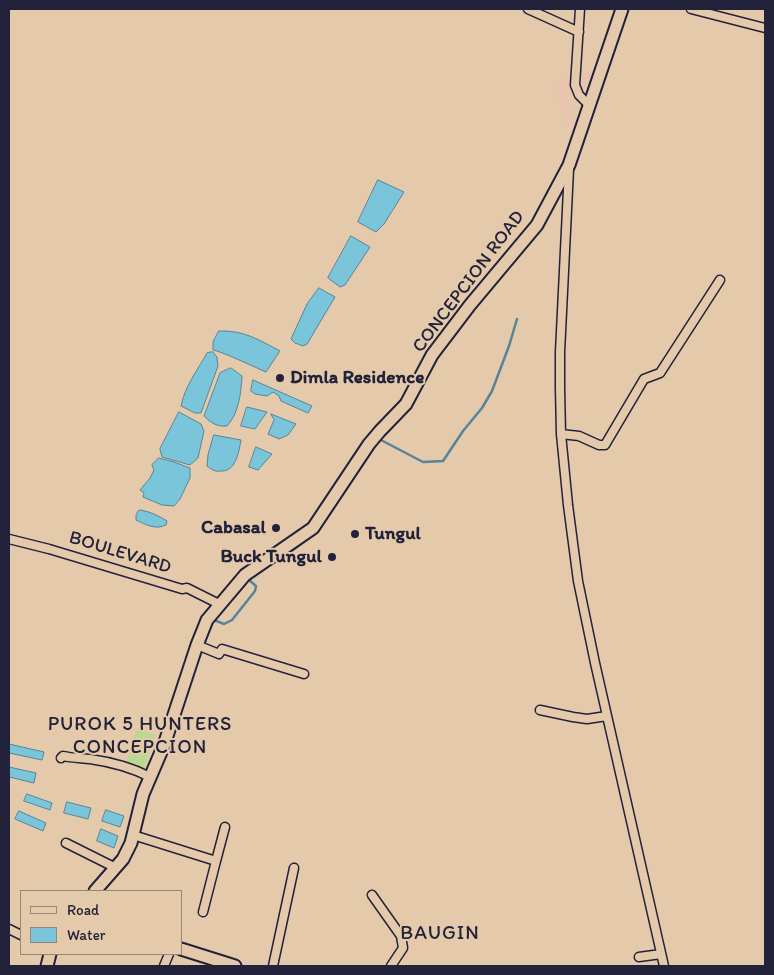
<!DOCTYPE html>
<style>
body{margin:0}
#map{position:relative;width:774px;height:975px;overflow:hidden;background:#e4c9ab;font-family:Itim,sans-serif}
canvas{display:block}
.frame{position:absolute;inset:0;border:10px solid #22223b;pointer-events:none}
.legend{position:absolute;left:20px;top:890px;width:162px;height:65px;box-sizing:border-box;background:#e4c9ab;border:1px solid #96867e;margin:0;padding:6px 9px;list-style:none;font-size:15px;color:#22223b}
.legend li{display:flex;align-items:center;gap:10px;height:25px}
.legend b{width:25px;border:1px solid #96867e}
</style>
<div id="map">
<canvas width="774" height="975"></canvas>
<div class="frame"></div>
<ul class="legend">
<li><b style="height:6px;background:#e4c9ab"></b>Road</li>
<li><b style="height:14px;background:#7ac5d9"></b>Water</li>
</ul>
</div>
<script>
const c = document.querySelector('canvas').getContext('2d');
c.lineJoin = 'round';
function fill(path, color) { c.fillStyle = color; c.fill(path, 'evenodd'); }
function trace(path, color, width, dash) { c.strokeStyle = color; c.lineWidth = width; c.lineCap = dash ? 'butt' : 'round'; c.setLineDash(dash || []); c.stroke(path); }
function write(font, color, halo, rows, align = 'center') {
  c.font = font + ' Itim,sans-serif'; c.lineWidth = 4; c.setLineDash([]); c.textBaseline = 'middle'; c.strokeStyle = halo; c.fillStyle = color; for (const [text, x, y, turn = 0] of rows) {
    c.save(); c.translate(x, y); c.rotate((+turn || 0) * Math.PI / 180); c.textAlign = isNaN(turn) ? turn : align; if (halo) c.strokeText(text, 0, 0); c.fillText(text, 0, 0); c.restore();
  }
}
const built = new Path2D(`
 M576,70l22,2 -6,16 -14,-1z
 M558,76l14,1 -1,28 -14,-1z
 M560,106h12v11h7l-1,11 -12,-1 1,-12h-7z`);
const green = new Path2D(`
 M137,729l18,6 -12,37 -18,-6z`);
const water = new Path2D(`
 M378,180l26,12 -20,32 -8,8 -18,-10z
 M351,236l19,11 -25,38 -5,2 -12,-9z
 M319,288l16,9 -28,47 -4,2 -8,-3 -4,-4 16,-35z
 M219,331c25,-1 40,9 61,20l-14,21 -36,-16 -13,-5 -4,-1v-8z
 M213,352l4,5 1,9 -17,47h-6l-14,-7c4,-20 16,-35 26,-53z
 M231,368l11,8c-1,17 -3,37 -15,50 -10,1 -16,-3 -23,-10l16,-43z
 M253,380l59,26 -4,7 -27,-12 -2,-5 -6,-4 -6,4 -12,-2 -4,-3z
 M247,407l20,5 -12,17 -14,-3z
 M179,412l22,12 3,7 -6,27 -8,7 -28,-8 -2,-8z
 M271,414l25,10 -8,11 -9,4 -11,-5 6,-14z
 M214,435l27,5c-2,11 -5,31 -19,31 -7,1 -10,-1 -15,-5l1,-11z
 M256,447l16,7 -14,16 -9,-3z
 M159,458l15,4 16,6v10l-10,21 -6,7 -12,-1 -19,-8 1,-4 -4,-3 10,-12 4,-8 -2,-5z
 M141,510c10,2 18,6 26,11l-1,4c-10,5 -20,0 -30,-5v-5l2,-4z
 M9,744l35,8 -2,8 -33,-7z
 M9,767l27,6 -2,10 -25,-6z
 M27,794l25,9 -2,7 -26,-9z
 M67,802l24,6 -3,11 -24,-6z
 M106,810l18,6 -4,11 -18,-6z
 M19,811l27,12 -3,8 -28,-12z
 M101,829l17,7 -4,12 -17,-7z`);
const stream = new Path2D(`
 M379,439l44,23 20,-1 20,-30 19,-23 10,-17 17,-45 8,-27
 M272,563l18,-11 21,-16
 M212,621l2,-1 10,4 8,-4 23,-29 1,-5 -8,-7v-1`);
const street = new Path2D(`
 M528,9l51,23
 M580,9l-5,76 4,10 10,10
 M691,9l74,19
 M569,169l-9,183v36l1,46 7,71 10,76 17,82 69,303
 M561,434l18,2 20,9h6l39,-66 16,-6 60,-93
 M9,539l40,10 133,40 5,-1 32,16
 M197,645l22,9 3,-5 82,25
 M540,710l33,7 14,2 20,-3
 M61,758l2,-2c9,2 18,2 27,3 21,3 41,8 60,18
 M133,835l83,26 -13,51
 M66,843l50,25
 M216,861l9,-34
 M372,895l29,41 2,12 -12,18
 M9,929l12,6
 M639,957l22,-3
 M164,966l5,-12
 M273,966l21,-98`);
const secondary = new Path2D(`
 M95,891l28,-32 8,-16 12,-49 21,-49 33,-100 10,-25 38,-45 68,-47 56,-84 11,-13 26,-27 26,-49 38,-50 67,-80 32,-60 53,-156
 M181,949l54,17
 M47,966l3,-12`);
const markers = [
 [280,378,5,"#22223b"],
 [276,528,5,"#22223b"],
 [355,534,5,"#22223b"],
 [332,557,5,"#22223b"]
];
const streetNames = [
 ["CONCEPCION ROAD",469,282,-53],
 ["BOULEVARD",120,553,17]
];
const poiNames = [
 ["Dimla Residence",290,378],
 ["Cabasal",266,528,"right"],
 ["Tungul",365,534],
 ["Buck Tungul",322,557,"right"]
];
const neighbourhoodNames = [
 ["PUROK 5 HUNTERS",140,725],
 ["CONCEPCION",140,748],
 ["BAUGIN",440,934]
];
fill(built, '#e9c4af');
fill(green, '#bbd88f');
fill(water, '#7ac5d9');
trace(water, '#57849a', 1);
trace(stream, '#57849a', 2.5);
trace(street, '#22223b', 11);
trace(secondary, '#22223b', 15);
trace(street, '#e4c9ab', 8);
trace(secondary, '#e4c9ab', 11);
for (const [x, y, r, color] of markers) { const dot = new Path2D(); dot.arc(x, y, r, 0, 2 * Math.PI); c.fillStyle = color; c.fill(dot); trace(dot, '#e4c9ab', 2); }
write('19px', '#22223b', '#e4c9ab', streetNames);
write('bold 19px', '#22223b', '#e4c9ab', poiNames, 'left');
c.letterSpacing = '1px';
write('20px', '#22223b', '#e4c9ab', neighbourhoodNames);
c.letterSpacing = '0px';
</script>
